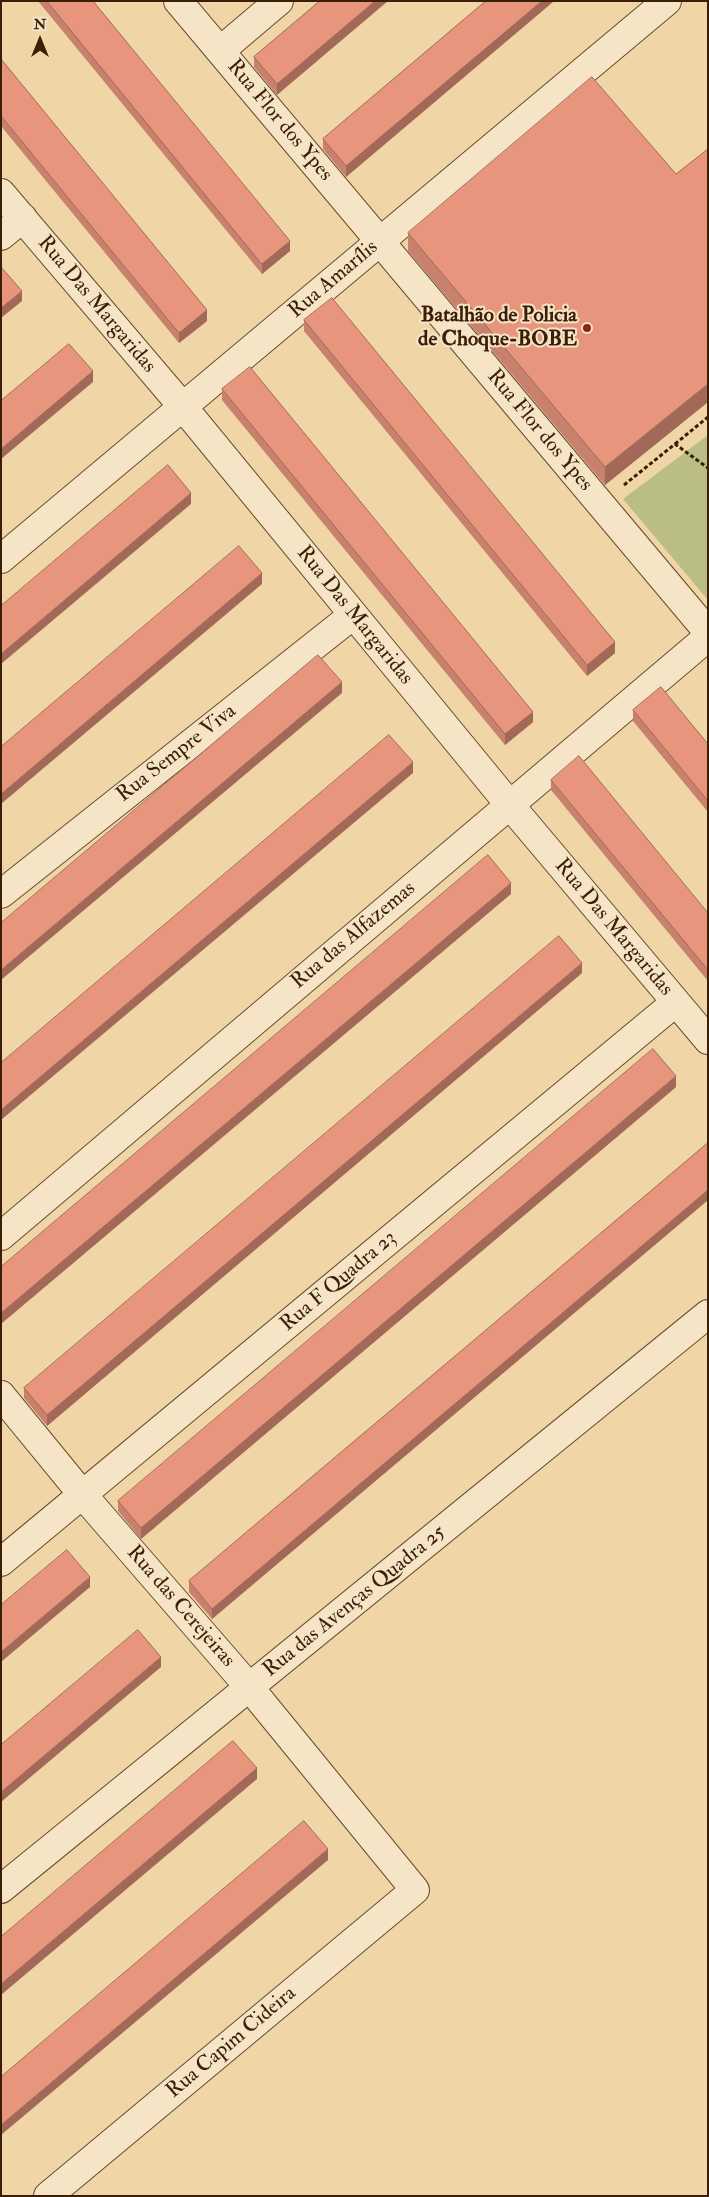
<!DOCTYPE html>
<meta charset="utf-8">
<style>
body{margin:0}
#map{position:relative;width:709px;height:2197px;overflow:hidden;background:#f0d5a7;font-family:"IM FELL Double Pica",serif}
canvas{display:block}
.frame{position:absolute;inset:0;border:2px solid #3a1e06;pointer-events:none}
.north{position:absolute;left:15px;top:15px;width:50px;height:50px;-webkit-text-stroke:4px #f5e4c6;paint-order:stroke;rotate:0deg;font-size:14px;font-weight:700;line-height:20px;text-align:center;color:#3a1e06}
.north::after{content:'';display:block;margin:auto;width:18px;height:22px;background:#3a1e06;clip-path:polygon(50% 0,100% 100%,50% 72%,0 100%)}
</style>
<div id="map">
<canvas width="709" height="2197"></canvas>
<div class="frame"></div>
<div class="north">N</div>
</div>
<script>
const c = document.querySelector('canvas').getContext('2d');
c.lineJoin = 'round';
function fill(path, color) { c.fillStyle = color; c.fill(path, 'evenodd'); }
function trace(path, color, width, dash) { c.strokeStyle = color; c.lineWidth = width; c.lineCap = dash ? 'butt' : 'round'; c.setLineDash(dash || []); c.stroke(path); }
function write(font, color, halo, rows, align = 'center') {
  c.font = font + ' "IM FELL Double Pica",serif'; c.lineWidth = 4; c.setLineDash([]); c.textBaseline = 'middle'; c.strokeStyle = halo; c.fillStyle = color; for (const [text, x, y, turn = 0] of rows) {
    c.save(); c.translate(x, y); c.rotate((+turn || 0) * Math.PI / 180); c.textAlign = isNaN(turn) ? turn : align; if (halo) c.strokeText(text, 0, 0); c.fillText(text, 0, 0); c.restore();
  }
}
const green = new Path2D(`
 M708,435v165l-85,-101z`);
const path = new Path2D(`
 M675,444l33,-27
 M624,485l51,-41 33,24`);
const street = new Path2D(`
 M178,1l530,631
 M220,51l59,-50
 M1,193l182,214 326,397 199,236
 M1,236l22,-18
 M1,559l666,-558
 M1,894l352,-279
 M1,1236l707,-599
 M1,1395l81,99 168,194 165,202 -367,306
 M1,1562l675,-560
 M1,1889l707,-575`);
const wall = new Path2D(`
 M38,1h55l197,250 -28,23z
 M320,1l-43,94 -23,-28v-10z
 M486,1h68l-208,176 -23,-28v-10z
 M1,59l206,262 -28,22 -178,-217z
 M708,149v253l-103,83 -197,-234v-18l268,-59z
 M304,320l311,333 -28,23 -283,-345z
 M222,389l311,333 -28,23 -283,-345z
 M633,710l75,34v68l-75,-91z
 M551,780l157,133v68l-157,-191z
 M582,973l-535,453 -23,-28v-10z
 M676,1087l-535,452 -23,-28v-10z
 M708,1143v57l-496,419 -23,-27v-11z`);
const shadedWall = new Path2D(`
 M375,1h13l-111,94v-11z
 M542,1h12l-208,176v-11z
 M290,241v10l-28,23v-10z
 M22,291v10l-21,17v-10z
 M207,310v11l-28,22v-10z
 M93,371v11l-92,77v-10z
 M708,384v18l-103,83v-18z
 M191,493v11l-190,160v-10z
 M262,573v11l-261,220v-10z
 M615,642v11l-28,23v-11z
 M342,682v11l-341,287v-10z
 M533,712v10l-28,23v-11z
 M413,762v11l-412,347v-10z
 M511,883v11l-510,430v-11z
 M582,963v10l-535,453v-11z
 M676,1076v11l-535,452v-11z
 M708,1190v10l-496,419v-10z
 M90,1577v10l-89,75v-10z
 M161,1657v10l-160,135v-10z
 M257,1768v11l-256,216v-11z
 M328,1849v11l-327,275v-10z`);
const building = new Path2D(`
 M47,1h46l197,240 -28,23z
 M320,1h55l-98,83 -23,-27z
 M486,1h56l-196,165 -23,-27z
 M1,59l206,251 -28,23 -178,-217z
 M592,77l84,97 32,-25v235l-103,83 -197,-234z
 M1,267l21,24 -21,17z
 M332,298l283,344 -28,23 -283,-345z
 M69,344l24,27 -92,78v-48z
 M250,367l283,345 -28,22 -283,-345z
 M168,465l23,28 -190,161v-48z
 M239,546l23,27 -261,221v-47z
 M318,655l24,27 -341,288v-47z
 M661,687l47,57v57l-75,-91z
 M389,735l24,27 -412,348v-47z
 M579,756l129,157v57l-157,-190z
 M488,855l23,28 -510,430v-46z
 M559,936l23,27 -535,452 -23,-27z
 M653,1049l23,27 -535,452 -23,-27z
 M708,1143v47l-496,419 -23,-28z
 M67,1550l23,27 -89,75v-47z
 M138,1630l23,27 -160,135v-47z
 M233,1741l24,27 -256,216v-47z
 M304,1821l24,28 -327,276v-48z`);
const markers = [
 [587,328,5,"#8f2418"]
];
const streetNames = [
 ["Rua Flor dos Ypes",279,121,50],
 ["Rua Amarílis",334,280,-40],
 ["Rua Das Margaridas",96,305,50],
 ["Rua Flor dos Ypes",539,431,50],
 ["Rua Das Margaridas",354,616,51],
 ["Rua Sempre Viva",177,754,-38],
 ["Rua Das Margaridas",613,928,50],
 ["Rua das Alfazemas",354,936,-40],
 ["Rua F Quadra 23",339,1282,-40],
 ["Rua das Avenças Quadra 25",355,1602,-39],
 ["Rua das Cerejeiras",180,1607,49],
 ["Rua Capim Cideira",232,2043,-40]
];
const poiNames = [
 ["Batalhão de Policia",577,316],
 ["de Choque-BOBE",577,340]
];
fill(green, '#bbbd86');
trace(street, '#684c2e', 30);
trace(path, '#3a1e06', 3, [4, 2.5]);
trace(street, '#f5e4c6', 28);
fill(wall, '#c7816c');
fill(shadedWall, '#a26958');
fill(building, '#e7967d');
trace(building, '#a26958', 1);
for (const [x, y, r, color] of markers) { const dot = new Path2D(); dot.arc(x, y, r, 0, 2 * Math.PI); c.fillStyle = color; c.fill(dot); trace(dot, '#f5e4c6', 2); }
write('21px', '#3a1e06', '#f5e4c6', streetNames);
write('bold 21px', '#3a1e06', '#f5e4c6', poiNames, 'right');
</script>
